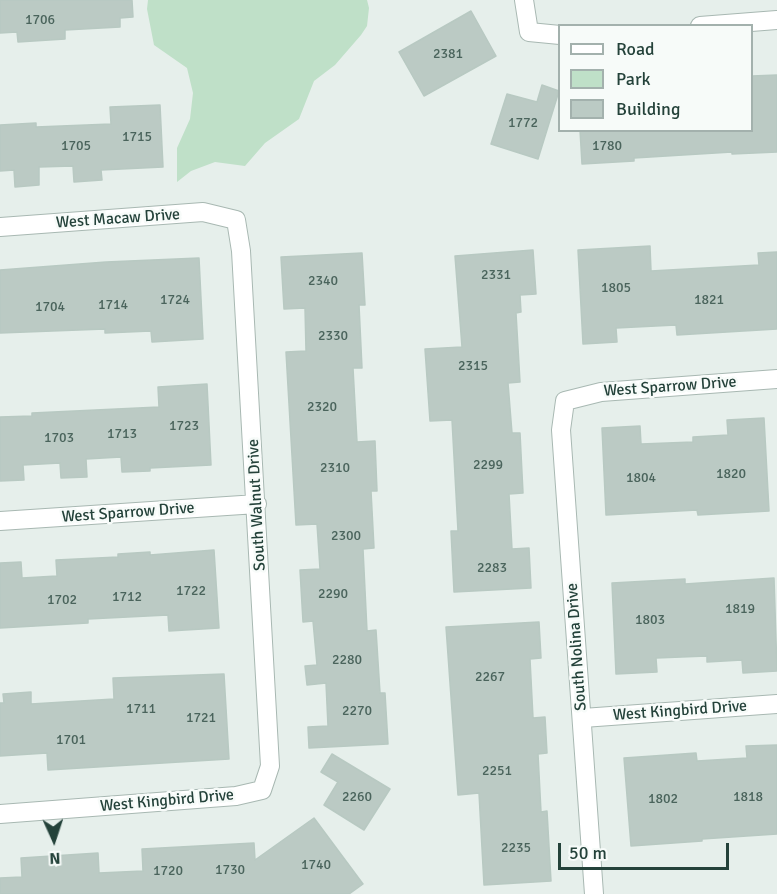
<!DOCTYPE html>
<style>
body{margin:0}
#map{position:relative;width:777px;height:894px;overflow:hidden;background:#e6efeb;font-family:Signika,sans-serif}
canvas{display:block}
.legend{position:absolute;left:558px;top:24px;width:195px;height:108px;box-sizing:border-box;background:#f7fbf9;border:2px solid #a3b1ad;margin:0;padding:8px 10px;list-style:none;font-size:18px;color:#24423a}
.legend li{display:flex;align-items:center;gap:12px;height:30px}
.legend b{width:30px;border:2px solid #a3b1ad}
.north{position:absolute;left:24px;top:810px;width:60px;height:60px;-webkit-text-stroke:4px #f7fbf9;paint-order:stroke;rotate:177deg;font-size:16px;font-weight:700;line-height:24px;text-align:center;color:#24423a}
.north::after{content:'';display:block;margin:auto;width:21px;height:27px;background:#24423a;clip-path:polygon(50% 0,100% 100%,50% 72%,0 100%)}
.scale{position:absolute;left:558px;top:843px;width:171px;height:27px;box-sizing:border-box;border:3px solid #24423a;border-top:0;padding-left:8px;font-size:18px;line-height:21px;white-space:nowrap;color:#24423a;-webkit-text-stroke:4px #f7fbf9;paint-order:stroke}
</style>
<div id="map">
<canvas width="777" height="894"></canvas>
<ul class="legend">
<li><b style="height:8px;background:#fff"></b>Road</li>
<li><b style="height:16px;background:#bfe0c8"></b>Park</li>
<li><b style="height:16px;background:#bbcac4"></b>Building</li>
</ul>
<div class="north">N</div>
<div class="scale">50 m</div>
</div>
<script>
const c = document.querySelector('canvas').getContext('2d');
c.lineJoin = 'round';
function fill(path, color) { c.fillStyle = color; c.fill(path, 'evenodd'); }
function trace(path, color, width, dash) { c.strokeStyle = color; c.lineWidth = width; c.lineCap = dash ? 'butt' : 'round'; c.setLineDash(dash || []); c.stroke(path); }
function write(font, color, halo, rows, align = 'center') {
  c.font = font + ' Signika,sans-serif'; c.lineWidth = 5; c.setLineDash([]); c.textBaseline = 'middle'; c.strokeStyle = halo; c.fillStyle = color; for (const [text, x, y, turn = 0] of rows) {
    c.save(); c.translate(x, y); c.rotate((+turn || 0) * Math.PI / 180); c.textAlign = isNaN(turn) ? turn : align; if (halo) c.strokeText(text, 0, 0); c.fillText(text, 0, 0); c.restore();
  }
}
const green = new Path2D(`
 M148,0h219l2,8 -2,18 -6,9 -26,30 -21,16 -15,38 -34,24 -20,23 -30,-4 -24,9 -14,11v-34l13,-29 3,-26 -6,-25 -33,-23 -7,-36z`);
const building = new Path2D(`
 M0,0h132l1,17 -13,1v9l-55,3v9l-47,3 -1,-10 -17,1z
 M471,11l25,45 -72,40 -25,-44z
 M777,75v77l-45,2v-2l-98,6v3l-52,3 -2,-34h172v-54z
 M542,85l17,6 -21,68 -47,-15 16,-50 30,8z
 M160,105l3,62 -62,3 1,10 -28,2 -1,-16 -34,1v18l-24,2 -1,-17 -14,1v-46l36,-2v4l75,-3 -1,-17z
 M650,246l1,25 108,-6 -1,-12 19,-1v77l-100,6 -1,-10 -60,3 1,14 -34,2 -5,-94z
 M533,250l3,44 -16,1 1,17 -5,1 4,69 -12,1 4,50h8l3,60 -14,1 3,55 17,-1 2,40 -77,4 -3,-61h7l-6,-111 -22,1 -5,-72 37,-2 -7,-91z
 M362,253l3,52h-6l3,63h-9l4,74 18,-1 2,50h-6l3,57 -11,1 4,82 9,-1 4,63h5l3,51 -79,4 -1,-21 20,-1 -2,-43 -19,2 -2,-19 12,-1 -4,-44 -10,1 -3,-52 20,-1 -3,-45 -21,1 -10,-173 20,-1 -1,-43 -21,1 -3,-52z
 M199,258l4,81 -51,3 -1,-11 -46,2v-4l-105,4v-63l106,-8z
 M207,384l4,81 -61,3v3l-28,1 -1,-15 -35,2 1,18 -26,1 -1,-15 -37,2 1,15 -24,1v-64l32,-1v-3l127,-6 -1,-20z
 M764,418l5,93 -71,4 -1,-5 -91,5 -4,-87 38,-2 1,18 52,-2v-5l35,-2 -1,-15z
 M214,550l5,78 -50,3 -1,-16 -80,4v4l-88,5v-65l21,-1 1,16 35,-2 -1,-16 62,-3v-3l32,-2v3z
 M774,578l3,93 -34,2 -1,-13 -35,2v-6l-51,2 1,14 -41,2 -4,-91 73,-4v5z
 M539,622l2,36 -11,1 3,59 12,-1 2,36 -9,1 3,58 6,-1 4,70 -67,4 -5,-92 -21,2 -12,-168z
 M224,674l5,85 -181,11 -1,-17 -47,3v-53h4l-1,-9 28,-2v12l83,-5 -1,-21z
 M777,745v89l-75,5v2l-71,5 -7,-88 72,-5 1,8 50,-3 -1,-12z
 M332,754l58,35 -26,41 -40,-25 14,-23 -17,-10z
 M314,818l49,66 -14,10h-349v-16l22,-1 -1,-19 77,-5 1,20 44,-2 -1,-22 112,-6 1,17z`);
const street = new Path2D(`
 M524,0l5,32 31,3
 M700,26l77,-6
 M0,227l203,-15 33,8 5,31 29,515 -8,24 -26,6 -236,18
 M0,521l257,-17
 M583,718l194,-14
 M594,894l-33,-464 4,-29 36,-9 176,-13`);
const numberNames = [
 ["1706",40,20],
 ["2381",448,54],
 ["1772",523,123],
 ["1715",137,137],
 ["1705",76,146],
 ["1780",607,146],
 ["2331",496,275],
 ["2340",323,281],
 ["1805",616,288],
 ["1724",175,300],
 ["1821",709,300],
 ["1714",113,305],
 ["1704",50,307],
 ["2330",333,336],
 ["2315",473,366],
 ["2320",322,407],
 ["1723",184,426],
 ["1713",122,434],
 ["1703",59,438],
 ["2299",488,465],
 ["2310",335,468],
 ["1820",731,474],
 ["1804",641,478],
 ["2300",346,536],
 ["2283",492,568],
 ["1722",191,591],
 ["2290",333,594],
 ["1712",127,597],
 ["1702",62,600],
 ["1819",740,609],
 ["1803",650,620],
 ["2280",347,660],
 ["2267",490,677],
 ["1711",141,709],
 ["2270",357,711],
 ["1721",201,718],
 ["1701",71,740],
 ["2251",497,771],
 ["2260",357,797],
 ["1818",748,797],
 ["1802",663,799],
 ["2235",516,848],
 ["1740",316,865],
 ["1730",230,870],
 ["1720",168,871]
];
const streetNames = [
 ["West Macaw Drive",118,219,-4],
 ["West Sparrow Drive",670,387,-4],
 ["South Walnut Drive",257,505,-93],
 ["West Sparrow Drive",128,513,-4],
 ["South Nolina Drive",577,647,-94],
 ["West Kingbird Drive",680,711,-4],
 ["West Kingbird Drive",167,801,-5]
];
fill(green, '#bfe0c8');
fill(building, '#bbcac4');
trace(building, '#b8c9c2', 1.5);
trace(street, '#a8b8b2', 20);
trace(street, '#fff', 18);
write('14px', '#4a645c', null, numberNames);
write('16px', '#24423a', '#f7fbf9', streetNames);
</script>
